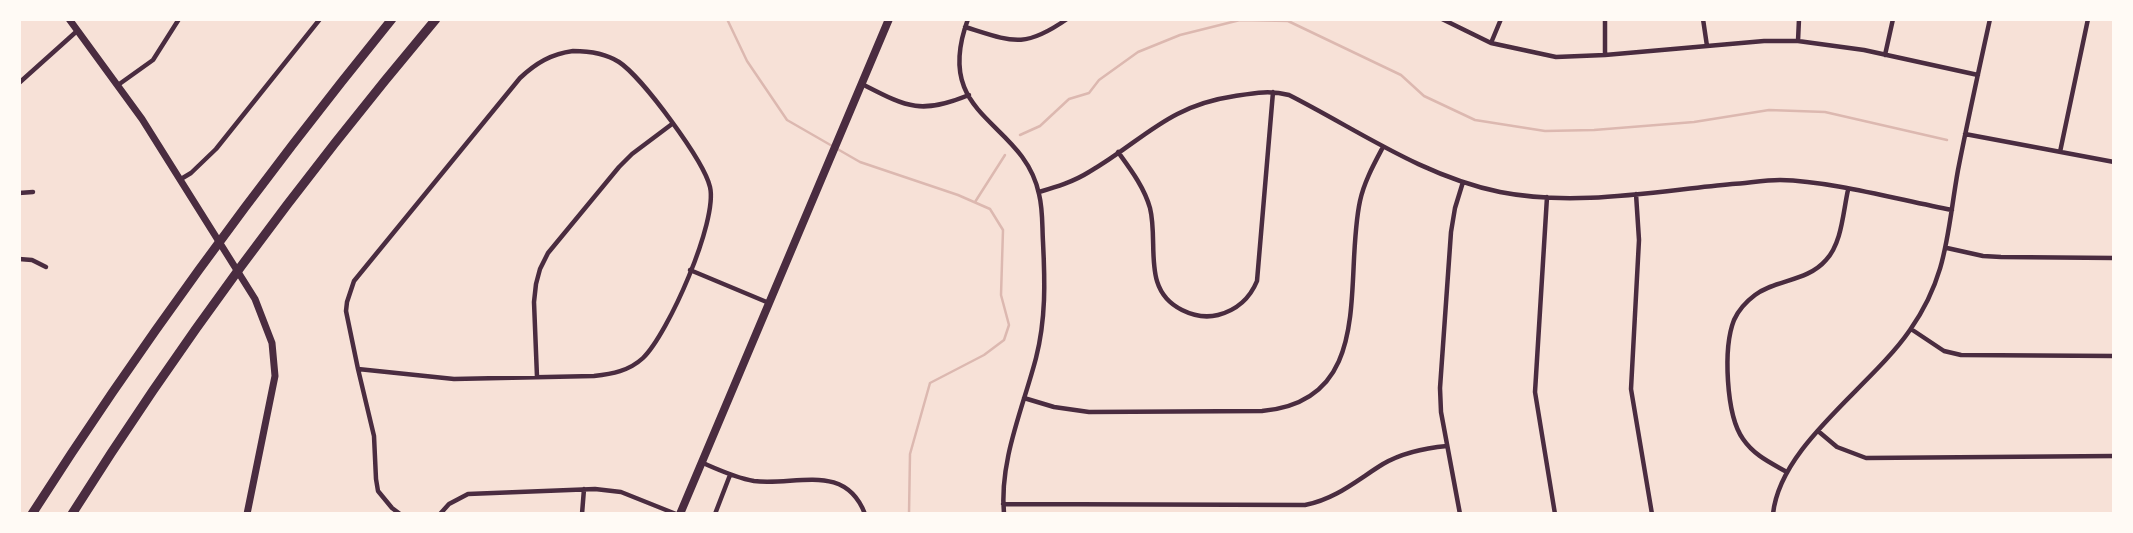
<!DOCTYPE html>
<style>
body{margin:0}
#map{position:relative;width:2133px;height:533px;overflow:hidden;background:#f7e1d7;font-family:Roboto,sans-serif}
canvas{display:block}
.frame{position:absolute;inset:0;border:21px solid #fffaf5;pointer-events:none}
</style>
<div id="map">
<canvas width="2133" height="533"></canvas>
<div class="frame"></div>
</div>
<script>
const c = document.querySelector('canvas').getContext('2d');
c.lineJoin = 'round';
function trace(path, color, width, dash) { c.strokeStyle = color; c.lineWidth = width; c.lineCap = dash ? 'butt' : 'round'; c.setLineDash(dash || []); c.stroke(path); }
const stream = new Path2D(`
 M727,19l20,42 40,59 73,42 98,33 32,14 13,21 -2,65 8,30 -5,15 -20,15 -54,28 -20,71 -1,60
 M1020,135l20,-9 29,-27 20,-6 10,-13 39,-28 42,-17 60,-15 48,1 113,54 23,21 51,24 70,11 49,-1 100,-8 75,-12 56,2 122,28
 M975,202l30,-47`);
const minor = new Path2D(`
 M968,19c-37,100 55,100 71,175 4,16 3,31 4,48 2,39 3,77 -7,116 -13,50 -37,103 -32,156
 M1442,19l49,24 65,14 49,-2 159,-14h34l66,9 114,25
 M1703,19l4,27
 M965,27c48,15 59,22 102,-8
 M1798,41l1,-22
 M1491,43l10,-24
 M573,51c17,0 32,2 46,11 23,15 85,99 91,125 8,34 -42,147 -67,171 -14,13 -31,16 -49,18l-140,3 -96,-10 -12,-58 1,-9 7,-21 166,-203c16,-15 31,-24 53,-27z
 M1605,55v-36
 M1885,55l8,-36
 M19,83l58,-52
 M862,84c45,23 58,31 107,11
 M118,85l35,-25 26,-41
 M1965,134l149,28
 M1118,152c13,18 26,35 32,56 9,36 -9,82 32,102 12,6 24,8 36,5 19,-5 32,-17 39,-34l16,-189
 M2060,152l28,-133
 M181,179l10,-6 25,-24 104,-130
 M1039,192c17,-5 34,-10 50,-20 55,-32 78,-66 146,-76 19,-3 35,-6 54,-1 69,35 133,81 211,97 76,15 156,-1 232,-8 16,-1 32,-4 48,-4 52,1 119,20 172,30
 M19,193l14,-1
 M1636,194l3,46 -8,149 21,125
 M1547,197l-12,195 20,122
 M1947,248l36,8 18,1 113,1
 M19,259l13,1 14,7
 M690,270l79,33
 M1911,329l33,22 17,4 153,1
 M358,369l16,67 2,43 2,12 14,17 8,6
 M537,377l-3,-75 2,-18 4,-15 8,-16 71,-86 13,-13 40,-30
 M1024,398l30,9 35,5 173,-1c115,-10 81,-132 98,-210 4,-19 14,-37 23,-54
 M1818,431l19,16 29,11 248,-2
 M703,463c16,7 33,15 51,18 42,5 91,-19 111,33
 M1785,471c-16,-9 -31,-16 -42,-32 -17,-24 -20,-91 -9,-119 4,-9 13,-19 21,-25 21,-16 52,-13 71,-35 16,-17 17,-48 22,-70
 M1003,504l302,1c31,-6 52,-25 78,-41 19,-11 42,-16 64,-18
 M440,514l9,-10 19,-10 127,-5 26,3 55,22
 M582,514l2,-25
 M715,514l15,-39
 M1460,514l-19,-102 -1,-24 11,-156 4,-24 8,-26
 M1773,514c7,-69 98,-127 137,-184 38,-54 37,-98 48,-160 10,-51 21,-101 32,-151`);
const secondary = new Path2D(`
 M69,19l73,100 113,180 17,44 3,33 -28,138`);
const primary = new Path2D(`
 M680,514l209,-495`);
const motorway = new Path2D(`
 M32,514c110,-172 231,-336 360,-495
 M72,514c109,-173 232,-338 364,-495`);
trace(stream, '#dcb8b0', 2.5);
trace(minor, '#4a2c40', 4.5);
trace(secondary, '#4a2c40', 7);
trace(primary, '#4a2c40', 8);
trace(motorway, '#4a2c40', 9);
</script>
